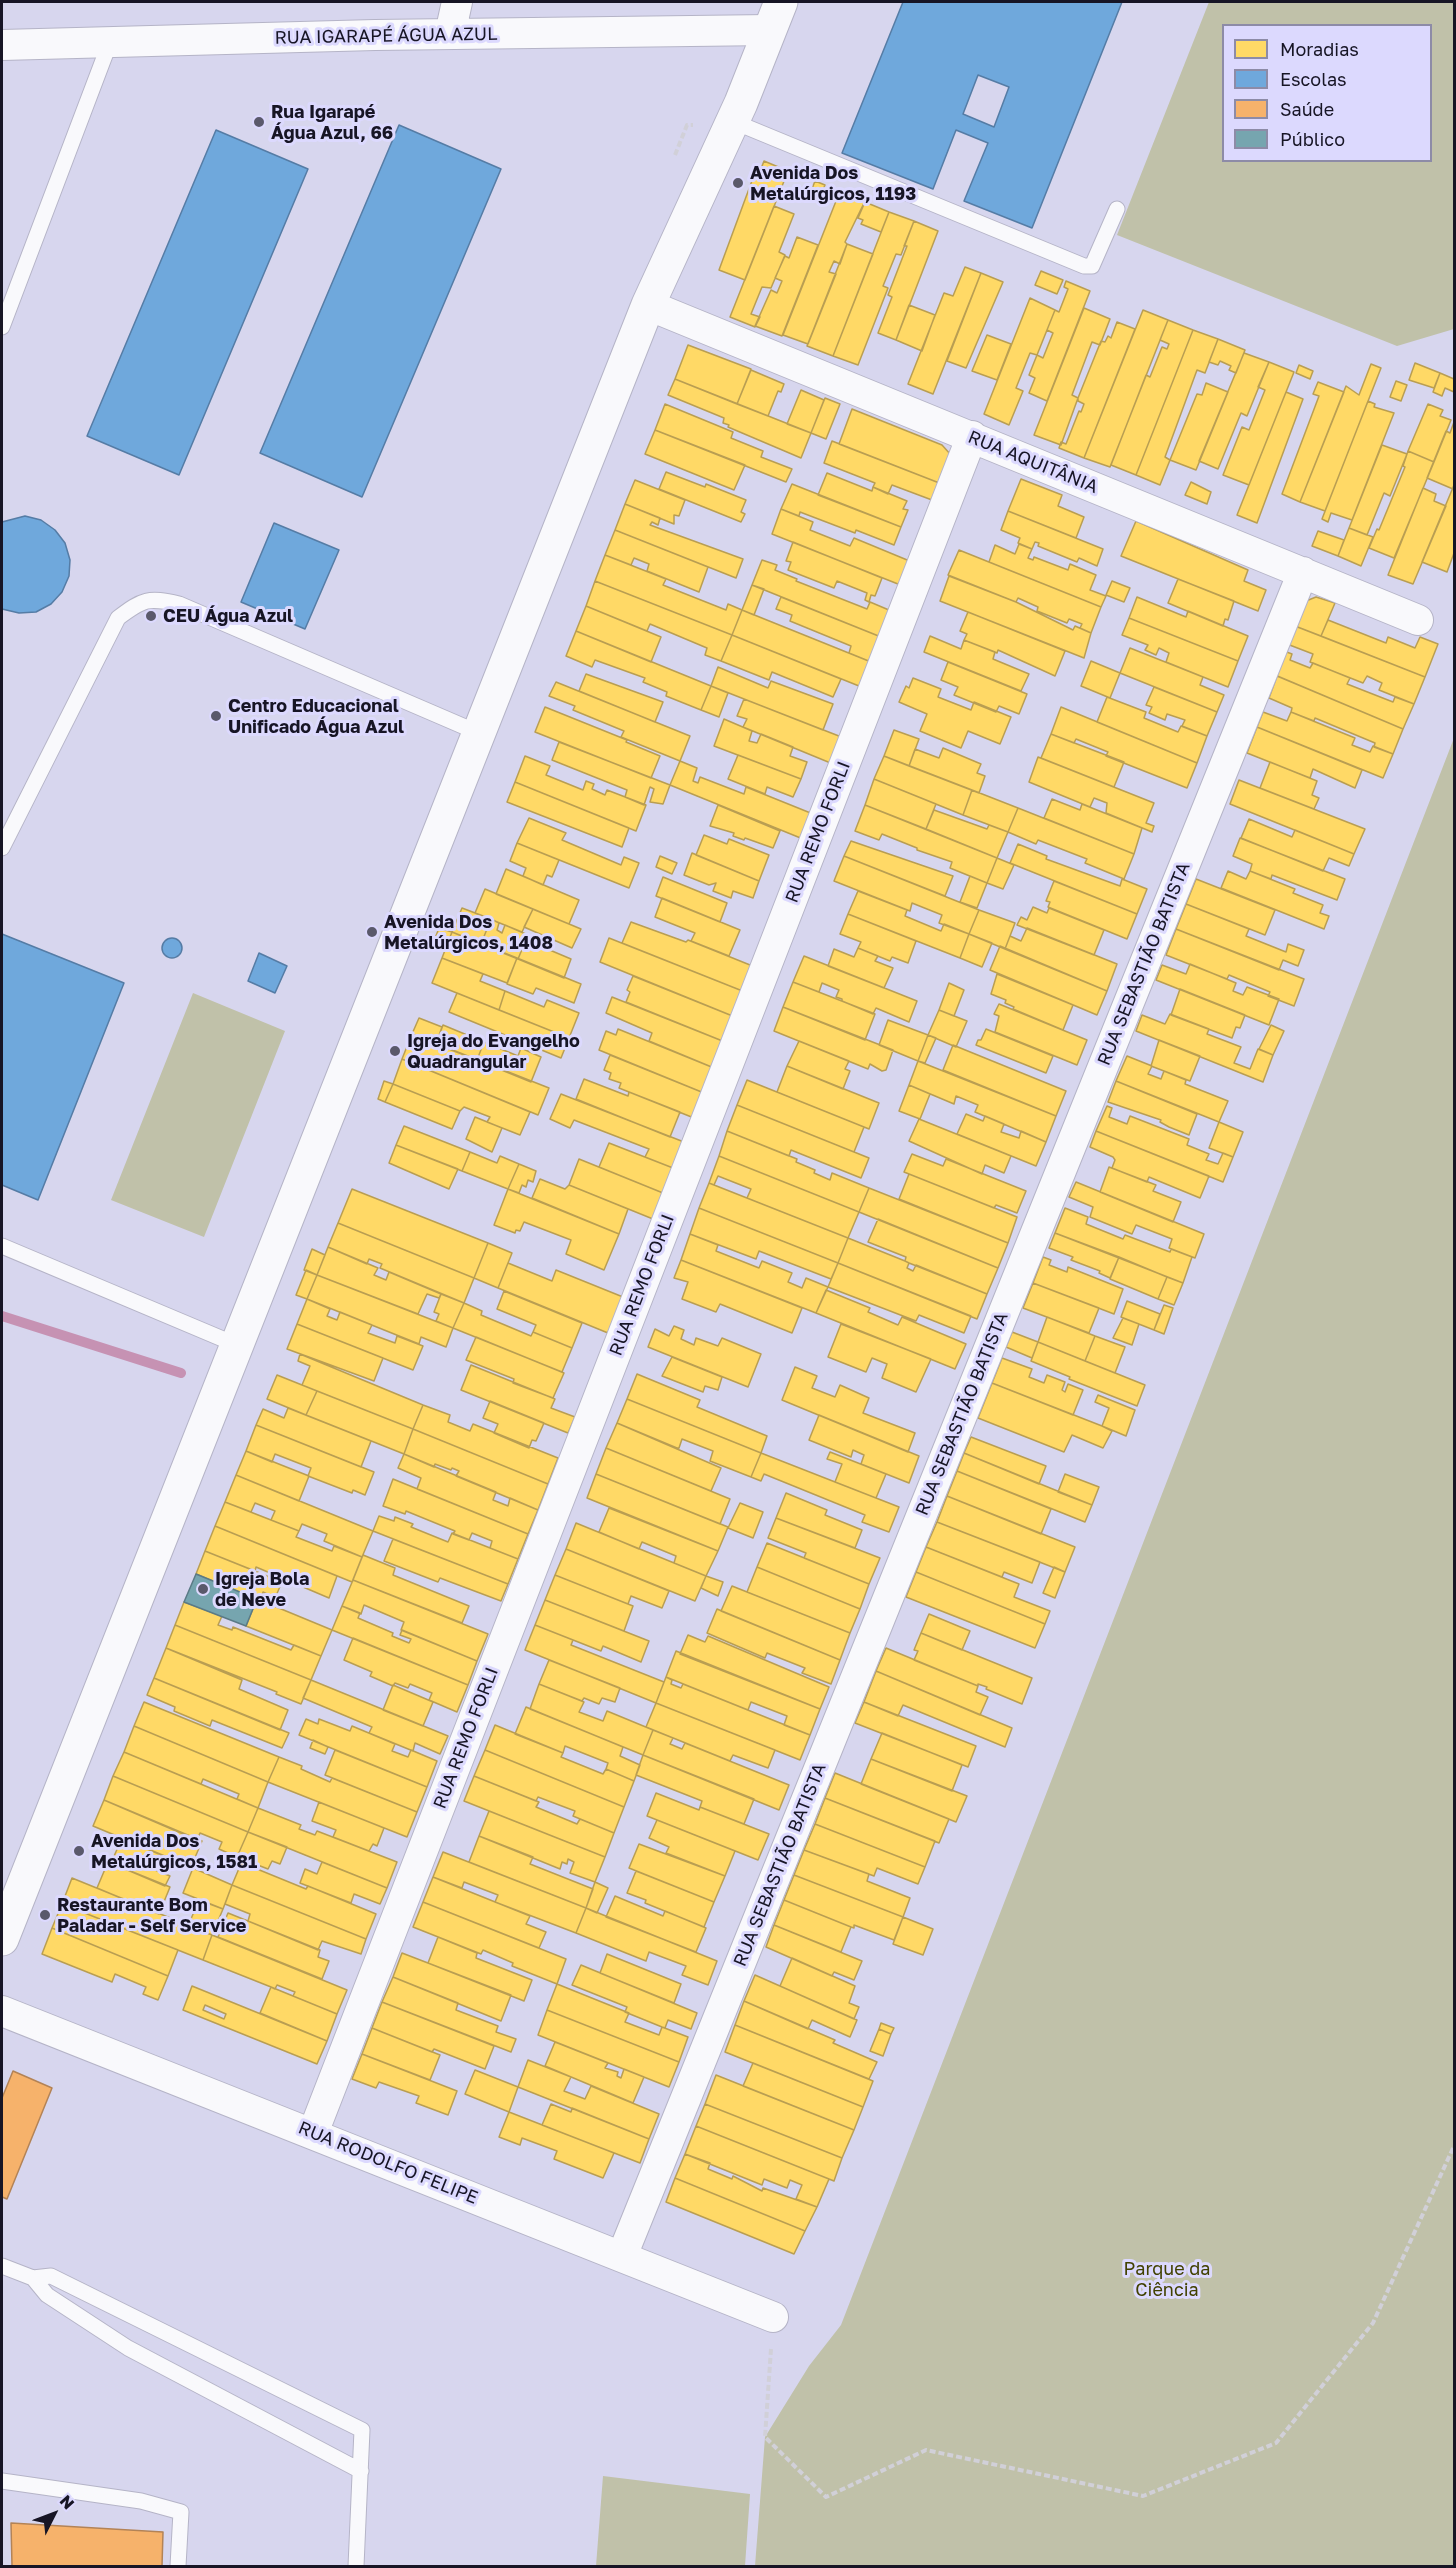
<!DOCTYPE html>
<meta charset="utf-8">
<style>
body{margin:0}
#map{position:relative;width:1456px;height:2568px;overflow:hidden;background:#d7d6ee;font-family:"Golos Text",sans-serif}
canvas{display:block}
.frame{position:absolute;inset:0;border:3px solid #171525;pointer-events:none}
.legend{position:absolute;left:1222px;top:24px;width:210px;height:138px;box-sizing:border-box;background:#dcd9fe;border:2px solid #8d8ba7;margin:0;padding:8px 10px;list-style:none;font-size:18px;color:#171525}
.legend li{display:flex;align-items:center;gap:12px;height:30px}
.legend b{width:30px;border:2px solid #8d8ba7}
.north{position:absolute;left:24px;top:2484px;width:60px;height:60px;-webkit-text-stroke:4px #dcd9fe;paint-order:stroke;rotate:48deg;font-size:16px;font-weight:700;line-height:24px;text-align:center;color:#171525}
.north::after{content:'';display:block;margin:auto;width:21px;height:27px;background:#171525;clip-path:polygon(50% 0,100% 100%,50% 72%,0 100%)}
</style>
<div id="map">
<canvas width="1456" height="2568"></canvas>
<div class="frame"></div>
<ul class="legend">
<li><b style="height:16px;background:#ffd966"></b>Moradias</li>
<li><b style="height:16px;background:#6fa8dc"></b>Escolas</li>
<li><b style="height:16px;background:#f6b26b"></b>Saúde</li>
<li><b style="height:16px;background:#76a5af"></b>Público</li>
</ul>
<div class="north">N</div>
</div>
<script>
const c = document.querySelector('canvas').getContext('2d');
c.lineJoin = 'round';
function fill(path, color) { c.fillStyle = color; c.fill(path, 'evenodd'); }
function trace(path, color, width, dash) { c.strokeStyle = color; c.lineWidth = width; c.lineCap = dash ? 'butt' : 'round'; c.setLineDash(dash || []); c.stroke(path); }
function write(font, color, halo, rows, align = 'center') {
  c.font = font + ' "Golos Text",sans-serif'; c.lineWidth = 6; c.setLineDash([]); c.textBaseline = 'middle'; c.strokeStyle = halo; c.fillStyle = color; for (const [text, x, y, turn = 0] of rows) {
    c.save(); c.translate(x, y); c.rotate((+turn || 0) * Math.PI / 180); c.textAlign = isNaN(turn) ? turn : align; if (halo) c.strokeText(text, 0, 0); c.fillText(text, 0, 0); c.restore();
  }
}
const green = new Path2D(`
 M1209,2h245v327l-57,17 -280,-111zM1224,26h206v134h-206z
 M1454,738v1828h-699l10,-129 44,-71 32,-41z
 M193,993l92,38 -81,206 -93,-37z
 M603,2476l147,18 -5,72h-149z`);
const homes = new Path2D(`
 M764,161l24,10 -43,109 -26,-10 34,-92 4,1z
 M815,181l10,4 -5,12 -10,-3z
 M840,191l25,10 -20,41 2,2 -7,20 -6,-3 -5,11 7,2 -28,70 -25,-9z
 M865,202l24,10 -8,20 -20,-8 2,-4 -5,-2z
 M774,206l20,8 -15,38 6,3 -14,33 -9,-1 -11,27 9,3 -5,10 -25,-10z
 M889,212l25,9 -13,34 -5,-1 -13,32 5,2 -30,77 -25,-9z
 M914,221l24,10 -42,109 -18,-7 14,-36 -4,-2 19,-49h-3z
 M797,237l21,8 -36,91 -27,-10 16,-36 6,3 5,-12 -7,-3 10,-22 4,2z
 M847,244l26,10 -40,102 -26,-10z
 M965,267l16,6 -48,121 -25,-10 36,-91 9,3z
 M1041,271l22,9 -6,14 -22,-9z
 M981,273l22,9 -37,86 -19,-7z
 M1066,281l24,10 -43,110 -18,-8 6,-15 -6,-3 8,-20 6,3 10,-25 -6,-3 8,-20 4,2 9,-23 -4,-2z
 M1030,298l25,12 -18,45 -7,-2 -14,35 7,3 -14,34 -25,-11z
 M909,305l26,10 -13,36 -26,-11z
 M1084,308l26,11 -10,26 -8,-3 -20,53 6,3 -17,47 -27,-10z
 M1143,310l25,10 -58,147 -26,-9z
 M1168,320l25,10 -57,145 -25,-10 35,-90 4,2 12,-30 5,2 2,-5 -9,-4z
 M1117,322l18,7 -51,129 -25,-10 2,-6 5,2 13,-33 2,1 3,-8 -6,-3v-3l23,-57 4,1 3,-6 3,2z
 M1193,330l25,9 -13,34 -8,-3 -32,87 5,3 -10,25 -24,-10z
 M987,335l24,9 -14,36 -25,-9z
 M1218,339l27,11 -9,23 -7,-3 2,-4 -11,-5 -2,4 -9,-3z
 M688,345l63,24 -14,35 -62,-25z
 M1244,353l25,9 -22,54 -6,-3 -23,56 -19,-8z
 M1269,362l25,10 -45,113 -26,-10 19,-48 7,3 16,-40 -7,-3z
 M1415,363l25,10 -6,15 -25,-8z
 M1371,364l10,4 -56,143 -25,-9 46,-116 13,9z
 M1299,365l14,6 -3,8 -14,-6z
 M751,370l33,14 -3,8 -3,-1 -10,25 -31,-12z
 M1440,373l14,6v13l-9,-4 -3,8 -9,-4z
 M675,379l136,54 -10,25 -73,-31 1,-2 -6,-2 1,-5 -56,-23z
 M1396,381l11,4 -6,16 -11,-4z
 M1318,382l26,10 -44,110 -18,-8 37,-98 -6,-2z
 M1206,383l22,9 -32,78 -26,-10 27,-66 5,1z
 M801,390l23,10 -13,33 -24,-9z
 M1286,392l17,7 -46,124 -20,-8z
 M825,398l15,6 -14,35 -15,-6z
 M1368,401l7,3 -1,3 20,6 -42,107 -21,-7 -3,9 -6,-3z
 M665,404l68,28 -2,6 32,13 -2,6 31,12 -6,13 -131,-52z
 M1428,404l15,6 -3,6 11,4 -17,42 -26,-11z
 M852,409l90,36 9,10 -4,31 -108,-42z
 M1454,422v63l-1,4 -26,-11 19,-47 4,2z
 M655,430l90,35 -11,25 -89,-36z
 M832,441l115,45 -7,17 -48,-18 -4,9 -15,-7 2,-4 -51,-20z
 M1382,445l25,9 -17,42 -6,-3 -17,42 -18,-7z
 M1408,451l26,11 -40,96 -25,-10 8,-19 2,1 26,-63 -2,-1z
 M666,472l39,15 1,-3 40,16 -5,12 4,2 -4,8 -82,-33z
 M827,473l45,18 1,-4 34,14 -4,8 5,1 -7,17 -83,-32z
 M1021,479l41,16 -4,11 26,11 -8,21 -68,-27z
 M635,480l50,20 -6,16 -5,-1v9l-49,-20z
 M1191,482l20,10 -4,12 -22,-9z
 M792,484l109,43 -7,18 -38,-15 -1,3 -55,-21 -1,4 -18,-7z
 M1454,485v68l-7,19 -25,-10z
 M1423,488l13,6 -2,7 12,5 -33,78 -25,-9z
 M625,504l35,14 -2,7 -6,-3 -2,3 93,34 -7,19 -121,-48z
 M781,509l32,13 -3,8 40,16 4,-8 58,24 -9,24 -131,-52z
 M1008,511l95,38 -6,17 -18,-8 -2,4 -39,-16 1,-3 -4,-1 -3,7 -14,-6 2,-5 -19,-8z
 M1136,521l112,49 -4,11 22,9 -8,21 -137,-55z
 M1349,528l24,9 -12,29 -23,-10z
 M615,530l93,37 -9,25 -52,-21 2,-7 -15,-6 -3,7 -26,-10z
 M1318,531l26,9 -6,16 -26,-10z
 M793,542l89,36 -7,18 -4,-1 -2,7 -4,-2 2,-7 -30,-12 -3,7 -46,-18 3,-8 -5,-1z
 M1019,544l13,5 -4,9 5,2 1,-3 34,13 2,-6 26,11 -6,15 16,6 -5,11 -112,-45 6,-17 20,9z
 M959,550l142,57 -10,26 -11,-5 2,-4 -13,-5 -2,4 -30,-12 1,-4 -20,-9 -2,4 -68,-27z
 M605,555l61,24 -3,6 63,25 2,-6 14,6 -10,25 -137,-54z
 M762,560l15,5 -2,5 22,9 -1,2 71,28 3,-7 26,11 -10,26 -134,-54z
 M949,576l67,26 57,28 2,-4 16,7 -7,25 -144,-57z
 M1178,579l56,22 -6,19 -3,-1 -2,7 -55,-23z
 M595,581l137,54 -11,26 -16,-6 2,-7 -57,-24 -3,7 -61,-25z
 M1112,581l18,7 -6,14 -18,-7z
 M752,585l12,4 -10,26 -12,-5z
 M781,597l105,42 -10,25 -27,-11 2,-7 -61,-25 2,-6 -16,-6z
 M1137,597l49,20 2,-6 60,25 -10,25 -109,-43z
 M1316,597l19,6 -14,33 -26,-10 11,-25z
 M586,606l75,31 -10,25 -75,-31z
 M742,610l134,54 -12,24 -132,-53z
 M968,612l97,39 -10,25 -57,-26 -1,3 -33,-13 3,-6 -7,-3z
 M1129,618l109,43 -10,26 -62,-25 3,-9 -10,-5 -3,7 -11,-5 3,-5 -26,-10z
 M1328,620l58,23 2,-6 27,11 5,-11 18,7 -13,33 -104,-41z
 M1295,626l130,51 -11,27 -35,-14 3,-7 -15,-7 -4,7 -53,-21 3,-8 -26,-10z
 M576,631l135,55 -10,24 -35,-14 1,-4 -24,-10 2,-4 -50,-18 -3,7 -26,-11z
 M732,635l109,44 -8,18 -61,-25 -3,8 -48,-19z
 M930,636l31,13 3,-9 31,12 -2,7 36,15 -8,17 -97,-39z
 M1130,648l73,29 -3,8 24,10 -7,17 -97,-39z
 M1284,651l8,3 -2,6 20,8 3,-5 37,15 -3,6 46,18 2,-5 19,7 -11,25 -128,-54z
 M1091,661l29,12 -10,25 -29,-12z
 M948,662l79,32 -8,20 -20,-8 -3,6 -42,-17 4,-8 -17,-7z
 M718,667l50,21 3,-7 62,23 -10,26 -112,-44z
 M586,674l77,28 -8,20 -76,-31z
 M1277,676l126,53 -10,25 -19,-7 1,-4 -60,-25 -1,3 -23,-9 1,-4 -23,-10z
 M913,678l28,11 -3,8 33,13 3,-8 37,15 -11,27 -32,-13 -7,17 -41,-17 7,-17 -28,-12 7,-16 3,2z
 M556,682l134,54 -10,25 -59,-24 3,-6 -51,-21 2,-4 -26,-10z
 M711,686l17,7 -9,24 -18,-7z
 M1154,687l63,25 -10,24 -25,-10 3,-6 -18,-6 -2,6 -16,-7 3,-6 -6,-2z
 M1107,697l39,15 -2,6 34,14 3,-6 26,10 -10,27 -100,-41z
 M744,699l100,39 -11,26 -90,-37 4,-8 -10,-3z
 M545,707l82,33 -1,2 34,14 -9,22 -116,-46z
 M1061,707l136,56 -10,25 -81,-32 2,-4 -32,-13 -2,4 -23,-9z
 M1263,712l24,9 4,-9 64,26 -3,7 18,7 3,-6 20,8 -10,24 -126,-51z
 M724,719l28,12 -3,10 8,2 4,-9 32,13 -3,9 17,6 -6,17 -87,-33z
 M1257,727l105,43 -7,18 -42,-19 -3,9 -63,-25z
 M894,730l25,9 -10,27 -25,-10z
 M1051,734l73,28 -10,25 -73,-29z
 M559,742l111,43 -7,19 -13,-2 4,-13 -4,-2 -6,18 -19,-8 2,-7 -75,-30z
 M943,748l38,16 -4,9 8,3 -6,17 -70,-27 6,-17 24,9z
 M738,755l63,24 -8,18 -26,-10 -2,7 -37,-15z
 M525,756l25,10 -4,9 37,15 3,-9 8,3 -2,5 13,6 2,-5 39,15 -10,26 -121,-49z
 M884,756l88,34 -9,25 -89,-36z
 M1038,757l116,46 -8,20 8,3 -2,6 -46,-19 1,-10 -13,-5 -4,9 -61,-25z
 M680,761l17,7 -4,13 5,2 2,-6 44,17 2,-7 67,27 -10,25 -133,-54z
 M1270,762l47,19 -5,14 7,3 -5,11 -54,-21z
 M874,779l62,25 -10,25 -61,-24z
 M1239,780l126,49 -11,25 -124,-50z
 M515,782l114,46 -7,19 -115,-45z
 M972,790l46,18 -10,24 -45,-17z
 M1052,799l28,11 2,-6 60,24 -8,26 -90,-36z
 M718,805l62,26 -7,17 -28,-10 -1,2 -11,-4 1,-3 -24,-7z
 M865,805l132,53 -10,25 -37,-15 2,-6 -35,-12v-2l-35,-14 -3,6 -24,-9z
 M1018,808l116,46 -10,25 -39,-16 2,-4 -49,-19 -2,4 -28,-12z
 M934,810l53,19 2,-4 19,7 -11,26 -71,-29z
 M529,818l37,15 -4,7 59,25 3,-8 15,6 -10,25 -112,-45z
 M1249,819l43,18 3,-7 59,24 -5,12 -20,-8 -6,13 -82,-33z
 M704,835l23,9 2,-5 40,16 -10,26 -63,-26z
 M1240,838l105,41 -8,21 -65,-25 -1,4 -21,-8 2,-7 -19,-8z
 M851,841l102,35 -8,20 -101,-40z
 M517,843l42,17 -7,17 -5,-2 -4,10 -20,-9 3,-8 -16,-7z
 M1018,844l29,12 -1,3 74,27 2,-7 25,10 -10,25 -127,-51z
 M692,853l67,28 -6,17 -20,-7 -2,7 -18,-7 3,-8 -7,2 -25,-10z
 M660,856l17,7 -5,11 -16,-7z
 M844,856l135,54 -10,24 -30,-11 3,-8 -30,-12 -2,8 -76,-30z
 M997,858l17,7 -11,24 -16,-6z
 M506,869l73,31 -10,24 -73,-30z
 M1228,871l18,8 4,-8 45,18 -2,4 30,12 -3,8 9,3 -5,13 -103,-41z
 M970,876l17,7 -10,25 -17,-6z
 M663,877l64,26 -7,19 -64,-26z
 M1196,879l79,31 -10,25 -79,-31z
 M1054,881l83,33 -10,25 -79,-32 2,-5 -4,-1z
 M485,889l48,20 -11,23 -47,-19z
 M858,891l49,19 -2,6 36,15 3,-7 25,10 -9,24 -112,-44z
 M662,898l78,32 -11,26 -38,-15 4,-8 -40,-16z
 M1186,904l63,25 -3,7 40,16 2,-8 16,6 -6,16 -15,-6 -4,10 -103,-41z
 M1033,907l14,6 2,-5 55,22 -10,25 -77,-30 4,-8 6,3z
 M462,908l29,11 -10,25 -29,-12z
 M533,909l48,20 -9,19 -48,-21z
 M979,910l36,13 -10,26 -36,-15z
 M848,914l68,27 -8,22 -16,-6 -2,4 -32,-13 3,-6 -21,-8z
 M491,919l8,4 -2,7 5,3 3,-8 23,10 -10,24 -37,-15z
 M631,922l55,20 2,-2 67,27 -10,25 -123,-49z
 M439,928l13,4 -7,19 -13,-5z
 M1027,928l90,36 -10,27 -102,-42 5,-13 11,5z
 M1176,929l128,50 -10,27 -26,-10 2,-4 -41,-17 -2,4 -61,-24z
 M452,932l65,26 -10,25 -65,-25z
 M969,934l23,9 -10,24 -22,-9z
 M609,938l136,54 -10,25 -135,-55z
 M526,940l45,19 -7,19 -46,-19z
 M1000,946l107,45 -10,24 -107,-45z
 M858,948l20,8 -3,5 18,7 -9,20 -56,-22 6,-17 20,8z
 M804,956l113,45 -8,21 -33,-14 -3,6 -31,-13v-2l-6,-2 3,-7 -17,-7 -3,9 -26,-10z
 M442,958l41,16 -3,7 25,10 -6,19 -67,-27z
 M517,958l64,26 -7,19 -38,-15 -3,6 -26,-10z
 M1190,964l46,19 -3,8 10,4 4,-8 32,12 -10,26 -113,-45 6,-15 24,9z
 M997,974l76,31 -10,25 -50,-21 1,-2 -9,-4 1,-3 -15,-6z
 M633,976l102,41 -10,25 -99,-40 4,-10 -3,-2z
 M793,982l82,32 -10,26 -82,-33z
 M949,983l15,7 -10,26 -15,-6z
 M1180,989l65,26 -5,13 -4,-1 -4,11 -61,-23z
 M505,991l39,16 3,-7 32,13 -10,25 -70,-28z
 M457,993l112,45 -8,20 -112,-46z
 M612,997l113,45 -11,26 -65,-27 3,-8 -46,-20z
 M999,1004l88,36 -10,25 -82,-33 4,-16 -5,-2z
 M783,1007l110,43 -7,20 -4,1 -12,-7 -2,5 -94,-38z
 M939,1010l28,11 -11,26 -28,-12z
 M1170,1014l39,15 -2,5 34,13 -7,16 16,6 8,-20 15,6 -10,27 -127,-51 6,-16 23,9z
 M419,1018l23,9 -6,17 -24,-10z
 M888,1020l40,15 -10,26 -39,-16z
 M443,1025l41,17 -7,18 -41,-16z
 M1271,1025l13,6 -11,24 -14,-6z
 M618,1029l96,39 -10,25 -105,-43 7,-19 10,4z
 M986,1029l67,27 -7,17 -70,-28 2,-5h3z
 M412,1034l137,54 -11,27 -136,-56z
 M928,1035l8,3 -11,25 -7,-2z
 M1159,1040l41,16 -10,25 -39,-15z
 M799,1041l50,20 -4,8 5,2 -7,18 -56,-23z
 M484,1042l34,14 3,-8 20,9 -10,25 -54,-22z
 M953,1045l113,46 -10,25 -113,-46z
 M610,1055l94,38 -10,25 -75,-30 2,-5 -12,-4 2,-6 -7,-3z
 M1127,1056l25,10 -4,8 13,5 3,-8 22,9 -1,4 43,17 -9,21 -103,-41z
 M402,1059l128,53 -10,23 -33,-13 3,-5 -26,-10 -4,4 -67,-27z
 M918,1061l138,55 -10,26 -71,-30 3,-7 -22,-9 -2,8 -45,-19z
 M787,1066l92,37 -10,26 -92,-37z
 M584,1079l44,17 1,-4 51,20 -10,25 -94,-38z
 M747,1080l117,47 -10,25 -117,-47z
 M384,1081l9,3 -8,18 -7,-3z
 M1116,1081l81,33 -8,21 -20,-8 -9,-5 1,-2 -53,-18z
 M393,1084l67,27 -8,18 -67,-27z
 M909,1085l21,9 -10,25 -21,-8z
 M561,1094l123,48 -11,26 -28,-11 4,-8 -75,-29 -4,8 -20,-9z
 M737,1105l132,53 -8,20 -70,-28 -2,6 -62,-25z
 M1107,1106l5,2 -3,9 18,7 3,-8 59,23 -2,6 22,9 -3,6 12,4 5,-11 10,4 -10,25 -127,-51z
 M966,1114l17,7 2,-5 19,8 -3,8 18,6 2,-7 25,11 -10,24 -79,-32z
 M475,1117l27,11 -10,24 -26,-13z
 M919,1119l92,37 -7,17 -19,-8 -3,9 -73,-33z
 M1219,1122l24,10 -10,25 -24,-9z
 M404,1126l66,26 -8,19 -66,-26z
 M727,1131l70,28 -1,3 19,8 -1,3 16,7 2,-7 37,15 -10,24 -140,-56z
 M1096,1131l113,45 -9,22 -51,-21 -2,5 -35,-14 3,-8 -2,-3 -23,-10z
 M609,1143l64,25 -10,25 -64,-26z
 M396,1145l62,24 -9,20 -60,-26z
 M470,1152l27,11 3,-7 19,8 -11,25 -46,-18z
 M912,1154l31,12 3,-7 80,32 -9,22 -21,-8 -2,3 -90,-36z
 M719,1156l140,56 -11,26 -101,-40 4,-9 -33,-13 -4,9 -5,-2z
 M579,1159l84,34 -10,26 -84,-34z
 M519,1164l17,7 -3,11 -5,-2 -2,7 -4,-2 -3,8 -11,-4z
 M1109,1167l47,18 -3,6 28,11 -8,20 -73,-30z
 M909,1174l108,43 -9,26 -109,-44z
 M540,1179l25,10 4,-4 59,24 -9,25 -87,-36z
 M1076,1182l128,52 -9,24 -26,-10 3,-9 -36,-14 -4,9 -42,-17 3,-10 -24,-10z
 M709,1183l139,55 -10,25 -139,-55z
 M869,1188l139,55 -10,25 -139,-56z
 M352,1189l136,54 -14,35 -136,-55z
 M508,1189l111,45 -15,36 -38,-16 5,-14 -47,-18 -4,9 -4,-1 -1,3 -21,-8z
 M699,1208l139,55 -7,16 -72,-28 -3,8 -66,-25z
 M1065,1208l23,9 -2,7 37,15 2,-4 45,17 1,-3 21,8 -9,26 -128,-50z
 M878,1219l120,49 -11,26 -78,-31 -4,-2 1,-4 -38,-15z
 M338,1223l136,55 -10,25 -84,-35 2,-4 -13,-5 -2,5 -39,-17z
 M1055,1233l64,24 -9,21 -11,-5 1,-2 -29,-11 2,-3 -24,-9z
 M690,1234l28,11 -2,6 43,17 3,-7 30,12 -4,9 14,6 4,-10 22,9 -12,26 -135,-53z
 M848,1238l57,23 4,2 -2,5 6,3 3,-6 71,29 -10,25 -139,-56z
 M488,1243l24,10 -14,35 -24,-10z
 M328,1247l50,21 -4,7 12,5 3,-8 52,22 -2,4 -12,-4 -9,20 -101,-39z
 M312,1249l13,6 -8,20 -13,-5z
 M1043,1257l8,3 -2,5 18,7 1,-5 55,22 -9,25 -81,-31z
 M1119,1257l48,20 -9,22 -48,-20z
 M681,1260l121,48 -10,25 -72,-29 -4,8 -34,-13 6,-17 -14,-4z
 M508,1263l44,18 4,-11 67,27 -15,36 -110,-45z
 M838,1263l133,53 -7,17 -45,-18 -3,6 -88,-34z
 M306,1270l11,5 -10,24 -11,-4z
 M317,1275l136,53 -7,19 -25,-10 -2,7 -112,-45z
 M1167,1277l16,6 -9,22 -16,-6z
 M1033,1283l66,25 -10,25 -66,-25z
 M826,1290l44,18 -2,4 30,13 4,-8 64,27 -11,25 -139,-56z
 M504,1291l78,32 -10,25 -39,-16 3,-7 -39,-16z
 M441,1294l23,9 -11,25 -17,-7 3,-7 -5,-2z
 M307,1299l23,10 -3,7 10,4 3,-8 32,13 -4,8 27,10 2,-7 26,10 -10,24 -116,-46z
 M1127,1301l33,13 -6,16 -33,-13z
 M464,1303l18,8 -1,4 50,21 2,-4 39,16 -10,24 -109,-44z
 M1164,1305l9,3 -9,26 -10,-4z
 M1047,1317l48,19 -10,25 -47,-19z
 M1123,1318l16,6 -7,21 -19,-7z
 M297,1324l86,34 -9,23 -87,-32z
 M841,1324l90,35 -15,33 -34,-14 5,-14 -15,-6 -6,14 -38,-15z
 M674,1326l10,4 -3,9 13,6 2,-7 22,8 4,-8 39,16 -13,33 -100,-40 7,-18 14,7z
 M1012,1332l26,10 -6,16 -26,-11z
 M1095,1336l30,11 -10,26 -30,-12z
 M476,1337l88,36 -11,25 -40,-15 1,-4 -48,-19z
 M1038,1342l107,43 -8,21 -68,-27 1,-2 -39,-16z
 M300,1354l123,51 -10,24 -111,-44 8,-19 -12,-5z
 M672,1357l50,20 -4,13 -13,-4 -2,6 -41,-16z
 M1002,1358l30,11 -3,8 15,6 3,-8 18,7 -3,8 3,2 3,-8 15,6 -10,25 -81,-32z
 M471,1365l84,34 -4,9 24,9 -7,16 -107,-43z
 M795,1367l22,9 -5,12 23,9 5,-12 29,13 -6,15 52,20 -7,19 -126,-52z
 M637,1374l63,26 -3,7 70,29 -6,17 -134,-54z
 M277,1375l40,16 -11,24 -39,-16z
 M992,1383l110,43 10,5 -9,17 -31,-13 -8,17 -86,-34z
 M317,1391l96,38 -9,25 -98,-39z
 M1098,1395l37,15 -9,26 -24,-10 7,-18 -14,-6z
 M627,1399l134,54 -10,24 -41,-16 3,-10 -31,-12 -3,9h-2l-60,-25z
 M490,1401l54,22 -8,18 -4,-1 -3,8 -35,-15 4,-9 -15,-6z
 M423,1405l27,10 -2,7 22,9 3,-7 85,34 -10,26 -135,-55z
 M288,1408l83,33 -10,26 -105,-42 7,-16 21,9z
 M819,1415l100,41 -10,27 -48,-19 3,-9 -11,-5 -2,7 -42,-17z
 M617,1423l104,45 -10,23 -105,-43z
 M256,1425l118,47 -9,23 -12,-5 -1,3 -44,-17 3,-8 -36,-14 -3,8 -26,-11z
 M413,1429l135,55 -10,26 -82,-34 3,-5 -7,-3 -1,2 -16,-6 -1,3 -30,-13z
 M971,1437l75,29 -7,18 -75,-31z
 M606,1448l124,51 -10,25 -124,-50z
 M246,1451l63,25 -10,25 -63,-26z
 M830,1452l56,22 -10,24 -41,-16 7,-18 -15,-5z
 M761,1453l138,54 -10,25 -27,-10 3,-7 -101,-41 -3,7 -10,-4z
 M964,1453l128,52 -7,17 -128,-51z
 M404,1454l92,38 -3,8 15,6 2,-8 28,12 -10,24 -111,-45 4,-11 -23,-10z
 M957,1471l94,38 -10,25 -94,-38z
 M596,1474l132,53 -10,24 -131,-53z
 M1065,1474l34,13 -7,18 -34,-13z
 M236,1475l137,56 -11,26 -38,-16 3,-7 -25,-10 -3,7 -28,-11 4,-9 -20,-8 -4,9 -26,-10z
 M393,1479l135,55 -10,25 -28,-11 2,-7 -20,-8 -3,7 -16,-6 2,-3 -49,-20 -1,3 -22,-8z
 M786,1493l41,17 -2,5 37,15 -7,18 -79,-30z
 M947,1496l128,51 -10,25 -128,-50z
 M225,1502l74,29 -3,6 36,14 2,-5 28,11 -10,25 -137,-56z
 M740,1503l23,9 -10,26 -25,-10z
 M609,1508l109,43 -12,25 -32,-13 2,-7 -34,-14 -3,7 -40,-17z
 M379,1516l15,5 1,-4 18,7 -2,3 37,15 4,-9 66,26 -10,25 -135,-53z
 M776,1518l104,40 -11,26 -65,-26 2,-5 -38,-15z
 M937,1522l103,40 -8,21 -28,-11 -2,5 -76,-30z
 M576,1523l130,53 -11,25 -129,-52z
 M215,1526l122,50 -8,22 -73,-31 -1,4 -50,-20z
 M393,1539l115,45 -7,17 -61,-23 -2,4 -54,-21z
 M767,1543l102,41 -9,25 -103,-42z
 M926,1547l93,37 -5,13 36,14 -5,13 -129,-52z
 M566,1549l103,42 -7,17 -31,-12 -3,8 -73,-29z
 M205,1551l77,31 -7,16 -12,-6 -3,9 -64,-27z
 M363,1555l32,13 -2,7 76,31 -7,17 -109,-43z
 M757,1567l103,42 -10,24 -103,-41z
 M1054,1567l11,5 -10,26 -12,-5z
 M916,1572l129,52 -10,24 -129,-51z
 M555,1575l78,31 -9,25 -79,-31z
 M706,1576l17,6 -5,14 -17,-8z
 M353,1580l135,54 -11,27 -76,-31 3,-8 -40,-17 -3,9 -19,-8z
 M732,1586l118,47 -10,27 -119,-49z
 M257,1599l75,31 -11,26 -75,-30z
 M545,1600l104,41 -8,21 -38,-16 -2,5 -66,-26z
 M184,1602l38,14 -4,9 14,5 1,-3 58,23 3,-5 27,11 -10,24 -136,-55z
 M342,1606l18,7 -2,5 35,15 -1,3 17,7 2,-4 -11,-4 2,-5 75,31 -9,24 -136,-55z
 M717,1609l123,51 -9,24 -29,-11 3,-5 -38,-15 -2,5 -58,-25z
 M929,1614l41,17 -8,19 -41,-17z
 M175,1625l136,55 -10,24 -25,-10 1,-2 -111,-44z
 M535,1625l38,15 -2,5 93,37 -8,21 -131,-53z
 M921,1633l111,45 -10,26 -36,-15 1,-2 -9,-3v2l-64,-26 4,-9 -4,-1z
 M688,1635l17,7 3,-6 121,51 -9,22 -140,-55z
 M353,1638l115,47 -11,27 -28,-12 3,-7 -22,-9 -2,4 -13,-5 -2,3 -23,-10 2,-4 -28,-12z
 M166,1648l76,32 -3,9 49,21 -8,20 -126,-52z
 M886,1648l92,38 -2,6 12,5 -8,18 -104,-44z
 M676,1651l144,58 -10,26 -26,-10 3,-9 -36,-14 -3,8 -82,-33z
 M549,1660l71,28 -5,14 -13,-4 -3,6 -15,-6 -2,3 -43,-17z
 M876,1671l136,57 -7,19 -102,-42 -5,11 -34,-14z
 M666,1677l6,3 -1,4 10,4 2,-4 127,51 -10,25 -144,-57z
 M154,1678l135,55 -7,15 -70,-28 -2,6 -36,-15 1,-4 -28,-12z
 M311,1680l137,56 -8,18 -25,-11 -2,8 -44,-18 3,-6 -69,-29z
 M539,1684l45,18 -5,10 24,9 4,-10 46,19 -10,25 -113,-46z
 M393,1685l40,17 -10,24 -40,-16z
 M144,1702l135,55 -11,25 -134,-56z
 M864,1702l112,44 -8,21 -113,-44z
 M656,1703l119,47 -7,18 -35,-13 -3,6 -84,-34z
 M526,1707l97,40 -3,9 20,9 -6,16 -28,-12 2,-6 -43,-17 -2,7 -48,-19z
 M306,1719l12,5 1,-5 31,12 2,-5 43,18 -3,7 16,6 3,-7 26,11 -10,26 -128,-52z
 M495,1725l68,28 -2,4 42,17 3,-5 28,12 -10,26 -139,-57z
 M134,1726l134,56 -10,26 -21,-9 2,-5 -36,-15 -2,5 -77,-32z
 M653,1730l20,8 -3,6 12,5 3,-6 104,42 -10,25 -136,-55z
 M882,1733l80,32 -10,26 -81,-32z
 M313,1740l15,7 -3,7 -15,-6z
 M335,1750l92,37 -10,25 -92,-37z
 M485,1750l139,57 -10,26 -41,-17 2,-5 -37,-14 -2,4 -62,-25z
 M124,1752l134,56 -10,24 -135,-56z
 M643,1755l111,44 -10,25 -44,-17 2,-6 -66,-26z
 M279,1757l23,9 -1,3 29,13 2,-4 85,34 -10,25 -139,-55z
 M871,1759l96,37 -11,26 -95,-38z
 M835,1773l114,46 -10,24 -114,-45z
 M113,1776l135,56 -11,25 -18,-8 3,-7 -22,-9 -3,7 -93,-40z
 M474,1776l65,26 -3,5 41,17 3,-5 34,14 -9,24 -141,-56z
 M656,1793l43,17 1,-3 69,27 -11,26 -111,-44z
 M825,1798l110,43 -10,26 -110,-43z
 M104,1800l98,41 -11,26 -98,-41z
 M319,1802l65,26 -7,18 -4,-2 -4,7 -36,-14 3,-7 -24,-9z
 M258,1808l43,17 -2,4 16,6 2,-4 80,31 -10,26 -139,-56z
 M489,1811l116,46 -10,25 -25,-9 4,-11 -6,-3 -1,5 -5,-2 -2,7 -81,-33z
 M657,1820l78,31 -10,25 -59,-23 3,-6 -20,-9z
 M815,1824l110,43 -7,17 -41,-16 -3,8 -70,-26z
 M248,1832l39,15 -7,17 -8,-3 -4,8 -31,-12z
 M479,1836l54,21 -3,7 63,25 -7,19 -117,-46z
 M122,1838l39,17 -6,15 15,6 -5,10 -54,-23z
 M639,1844l86,32 -11,26 -85,-34z
 M804,1850l65,24 -2,7 43,17 -7,19 -109,-42z
 M443,1852l143,56 -10,25 -81,-31 3,-7 -34,-13 -2,6 -29,-11z
 M243,1859l15,7 -1,3 49,20 2,-3 68,28 -10,25 -134,-54z
 M108,1862l62,25 -11,27 -62,-26z
 M322,1862l65,26 -7,16 -26,-10 -3,9 -51,-20 5,-14 12,5z
 M193,1868l39,17 -9,24 -40,-16z
 M636,1871l78,31 -10,25 -59,-24 1,-3 -19,-7z
 M794,1875l109,42 -9,23 -40,-15v3l-3,-1 -67,-27z
 M433,1877l97,39 -4,8 20,8 -7,16 -116,-46z
 M72,1878l140,57 -9,25 -141,-56z
 M595,1882l13,6 -11,25 -11,-5z
 M232,1885l134,54 -5,15 -39,-13 -4,9 -70,-29 2,-7 -25,-10z
 M615,1896l48,20 2,-5 41,17 -10,24 -90,-35z
 M199,1900l24,9 -11,26 -24,-9z
 M784,1900l67,27 -10,25 -67,-27z
 M423,1902l143,57 -9,25 -45,-18 1,-3 -30,-13 -2,4 -68,-27z
 M62,1904l116,46 -10,26 -116,-48z
 M586,1908l131,53 -9,24 -26,-10 4,-9 -37,-14 -3,9 -70,-28z
 M228,1913l92,37 -2,7 11,4 -7,18 -104,-42z
 M903,1917l30,12 -10,26 -30,-11z
 M774,1925l88,36 -8,19 -20,-8 -2,4 -66,-29z
 M52,1928l116,48 -10,24 -15,-6 3,-7 -31,-13 -3,8 -70,-28z
 M212,1935l135,55 -10,24 -44,-18 2,-4 -18,-7 -2,4 -4,-2 -68,-27z
 M438,1937l39,16 -1,5 56,22 -8,21 -96,-38z
 M402,1953l109,42 -10,26 -108,-44z
 M607,1954l74,30 -7,19 -74,-30z
 M792,1958l63,28 -6,17 10,4 -5,12 -74,-33z
 M581,1965l116,48 -6,16 -23,-9 -3,8 -3,-1 -37,-15 2,-5 -55,-22z
 M755,1975l102,45 -7,17 -38,-17 -4,9 -64,-28z
 M393,1977l65,26 -2,7 42,16 -2,6 20,7 -5,13 -129,-50z
 M557,1984l72,29 -4,9 34,13 3,-8 26,10 -9,25 -132,-52z
 M192,1986l135,55 -10,23 -134,-54zM205,2005l21,9 -2,5 -21,-9z
 M271,1987l66,27 -10,27 -67,-28z
 M744,2001l91,39 -2,3 44,19 -8,17 -134,-54z
 M382,2002l112,44 -9,23 -51,-20 -2,3 -60,-24z
 M547,2010l132,52 -10,25 -131,-52z
 M881,2023l13,5 -3,6 -12,-5z
 M735,2025l138,56 -10,26 -138,-55z
 M372,2028l68,27 -10,25 -68,-26z
 M879,2029l12,5 -8,22 -13,-5z
 M555,2042l53,21 -3,5 13,4 -1,4 4,2 3,-9 20,8 -11,26 -88,-37z
 M362,2054l95,37 -9,24 -32,-12 3,-7 -40,-14 -3,6 -24,-9z
 M528,2060l43,17 -7,14 21,8 6,-13 68,28 -10,25 -131,-52z
 M753,2063l110,44 -9,23 -111,-44z
 M475,2070l43,17 -9,25 -44,-18z
 M716,2075l138,55 -12,28 -137,-54z
 M551,2104l20,8 1,-4 77,31 -9,24 -98,-38z
 M705,2104l137,54 -8,23 -138,-55z
 M509,2112l105,41 -11,25 -49,-19 3,-8 -35,-13 -2,7 -21,-8z
 M696,2126l133,53 -12,28 -21,-8 6,-14 -12,-5 -3,8 -23,-9 -2,6 -77,-31z
 M685,2154l25,9 -2,6 24,10 1,-3 29,15 1,-3 54,19 -12,24 -130,-53z
 M675,2178l130,53 -11,23 -128,-52z`);
const schools = new Path2D(`
 M903,2h219l-90,226 -68,-27 24,-58 -32,-13 -23,59 -91,-36zM978,75l31,12 -15,40 -31,-13z
 M399,125l102,44 -139,328 -102,-44z
 M216,130l92,39 -129,306 -92,-39z
 M25,516l16,4 14,10 10,13 5,17 -1,16 -7,16 -11,12 -15,8 -17,1 -17,-4v-87z
 M274,523l65,27 -34,79 -64,-27z
 M2,934l122,49 -86,217 -36,-15z
 M162 948a10 10 0 1 1 20 0a10 10 0 1 1-20 0Z
 M259,953l28,13 -12,27 -27,-12z`);
const health = new Path2D(`
 M13,2071l39,17 -45,111 -5,-2v-99z
 M11,2523l152,9 -1,34h-150z`);
const public = new Path2D(`
 M196,1574l61,25 -11,27 -62,-24z`);
const stream = new Path2D(`
 M2,1316l179,57`);
const path = new Path2D(`
 M675,155l12,-30h6
 M771,2349l-6,88 61,60 100,-47 217,46 133,-53 97,-120 81,-177`);
const lane = new Path2D(`
 M732,121l352,145h8l25,-57
 M2,327l108,-285
 M2,848l116,-230c25,-19 30,-21 61,-14l300,129
 M2,1246l235,99
 M2,2266l31,12 18,-2 311,154 -6,136
 M33,2278l14,17 81,53 233,123
 M2,2481l139,20 40,11 -3,54`);
const street = new Path2D(`
 M450,34l7,-32
 M2,45l373,-10 395,-5
 M648,305l770,315
 M2,2011l771,306
 M313,2133l659,-1697
 M622,2256l681,-1684`);
const secondary = new Path2D(`
 M2,1939l646,-1634 93,-202 40,-101`);
const markers = [
 [259,122,6,"#5a596b"],
 [738,183,6,"#5a596b"],
 [151,616,6,"#5a596b"],
 [216,716,6,"#5a596b"],
 [372,932,6,"#5a596b"],
 [395,1051,6,"#5a596b"],
 [203,1589,6,"#5a596b"],
 [79,1851,6,"#5a596b"],
 [45,1915,6,"#5a596b"]
];
const streetNames = [
 ["RUA IGARAPÉ ÁGUA AZUL",386,36,-1],
 ["RUA AQUITÂNIA",1033,462,22],
 ["RUA REMO FORLI",818,832,-69],
 ["RUA SEBASTIÃO BATISTA",1144,964,-68],
 ["RUA REMO FORLI",642,1285,-69],
 ["RUA SEBASTIÃO BATISTA",962,1414,-68],
 ["RUA REMO FORLI",466,1738,-69],
 ["RUA SEBASTIÃO BATISTA",780,1865,-68],
 ["RUA RODOLFO FELIPE",388,2163,22]
];
const poiNames = [
 ["Rua Igarapé",271,112],
 ["Água Azul, 66",271,133],
 ["Avenida Dos",750,173],
 ["Metalúrgicos, 1193",750,194],
 ["CEU Água Azul",163,616],
 ["Centro Educacional",228,706],
 ["Unificado Água Azul",228,727],
 ["Avenida Dos",384,922],
 ["Metalúrgicos, 1408",384,943],
 ["Igreja do Evangelho",407,1041],
 ["Quadrangular",407,1062],
 ["Igreja Bola",215,1579],
 ["de Neve",215,1600],
 ["Avenida Dos",91,1841],
 ["Metalúrgicos, 1581",91,1862],
 ["Restaurante Bom",57,1905],
 ["Paladar - Self Service",57,1926]
];
const parkNames = [
 ["Parque da",1167,2269],
 ["Ciência",1167,2290]
];
fill(green, '#c0c1a9');
fill(homes, '#ffd966');
trace(homes, '#b99e52', 1.5);
fill(schools, '#6fa8dc');
trace(schools, '#557ca5', 1.5);
fill(health, '#f6b26b');
trace(health, '#b38356', 1.5);
fill(public, '#76a5af');
trace(public, '#5a7a86', 1.5);
trace(stream, '#c692b3', 10);
trace(lane, '#b5b4c7', 17);
trace(street, '#b5b4c7', 32);
trace(secondary, '#b5b4c7', 35);
trace(path, '#d1d0d8', 4, [6, 3]);
trace(lane, '#f9f9fc', 15);
trace(street, '#f9f9fc', 30);
trace(secondary, '#f9f9fc', 33);
for (const [x, y, r, color] of markers) { const dot = new Path2D(); dot.arc(x, y, r, 0, 2 * Math.PI); c.fillStyle = color; c.fill(dot); trace(dot, '#dcd9fe', 2); }
write('18px', '#171525', '#dcd9fe', streetNames);
write('bold 18px', '#171525', '#dcd9fe', poiNames, 'left');
write('18px', '#414100', '#dcd9fe', parkNames);
</script>
